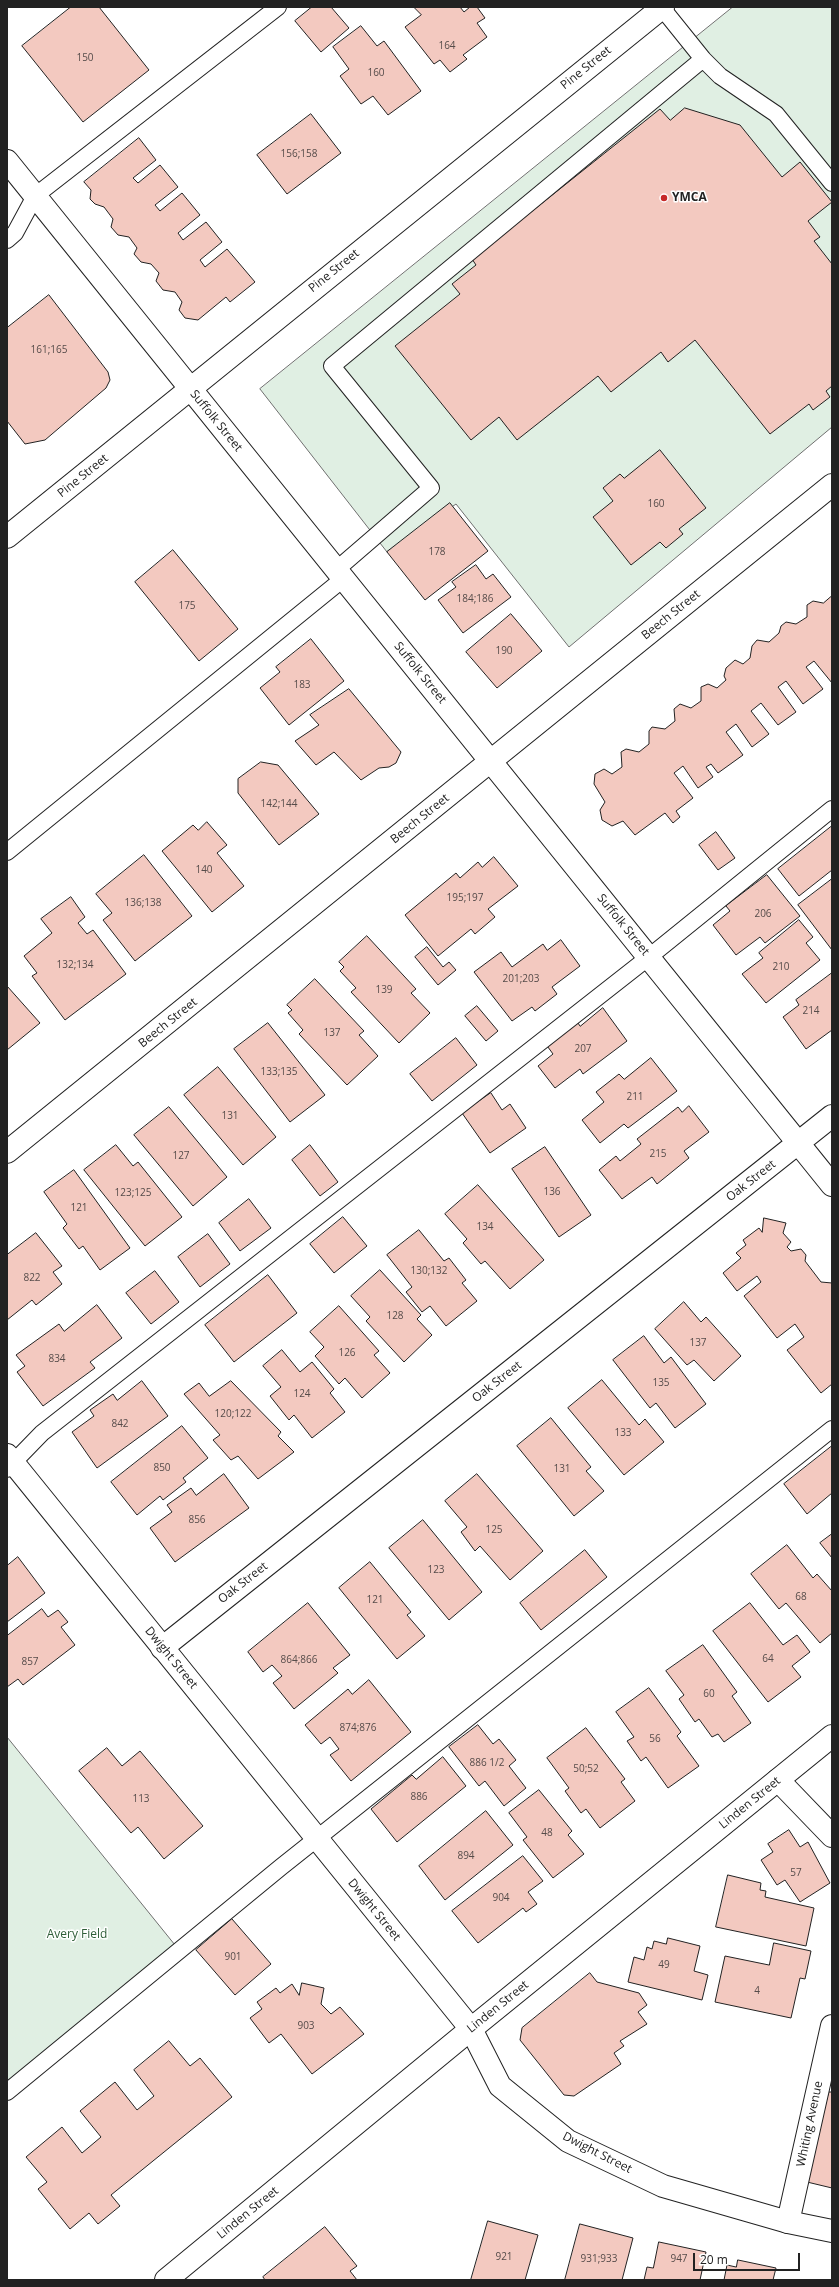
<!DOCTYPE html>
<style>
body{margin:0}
#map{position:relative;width:839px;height:2287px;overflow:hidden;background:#fff;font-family:"Open Sans",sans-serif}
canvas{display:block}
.frame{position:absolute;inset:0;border:8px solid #222;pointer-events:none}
.scale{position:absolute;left:693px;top:2253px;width:107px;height:18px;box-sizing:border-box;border:2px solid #222;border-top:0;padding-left:5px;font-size:12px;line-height:14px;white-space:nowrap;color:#222;-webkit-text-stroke:3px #fff;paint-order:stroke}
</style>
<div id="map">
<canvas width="839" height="2287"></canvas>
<div class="frame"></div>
<div class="scale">20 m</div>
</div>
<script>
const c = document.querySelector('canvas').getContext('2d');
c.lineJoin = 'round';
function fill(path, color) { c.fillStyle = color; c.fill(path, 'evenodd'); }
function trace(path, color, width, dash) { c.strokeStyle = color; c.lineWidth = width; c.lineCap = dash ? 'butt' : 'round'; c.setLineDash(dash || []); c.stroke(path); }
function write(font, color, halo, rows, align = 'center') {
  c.font = font + ' "Open Sans",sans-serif'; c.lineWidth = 3; c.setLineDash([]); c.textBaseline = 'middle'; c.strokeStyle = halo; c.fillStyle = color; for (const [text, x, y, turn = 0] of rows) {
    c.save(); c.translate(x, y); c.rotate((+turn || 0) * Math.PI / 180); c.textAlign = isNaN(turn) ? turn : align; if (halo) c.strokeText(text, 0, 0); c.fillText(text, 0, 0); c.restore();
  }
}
const green = new Path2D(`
 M733,7h99v420l-263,220 -113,-143 -69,48 -127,-163z
 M7,1737l168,208 -168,138z`);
const building = new Path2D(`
 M71,7h28l50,63 -66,52 -61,-76z
 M312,7h19l18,21 -28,24 -26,-31z
 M414,7h46l4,5 6,-5h7l8,11 -8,5 10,14 -24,18 4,4 -17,13 -10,-12 -6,4 -29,-37 16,-12z
 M361,26l16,20 7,-5 37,50 -33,24 -15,-19 -12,8 -21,-28 9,-7 -16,-22z
 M685,108l55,17 42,52 18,-15 32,40 -24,19 12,16 -6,4 18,23v122l-6,5 4,6 -17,13 -4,-6 -39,30 -75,-94 -27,22 -7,-10 -50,40 -13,-16 -81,64 -18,-23 -28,23 -76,-94 65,-52 -8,-10 24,-19 -4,-6 188,-150 10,11z
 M311,114l30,39 -54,41 -30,-39z
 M139,138l17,22 -23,18 5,5 22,-18 18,22 -23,18 5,6 22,-18 18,22 -22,18 5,7 23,-18 16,20 -22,18 5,7 22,-18 28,33 -25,20 -4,-5 -28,23 -13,-2 -6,-8 3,-8 -7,-10 -12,-2 -7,-9 3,-8 -8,-9 -10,-2 -7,-8 3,-6 -8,-11 -11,-2 -7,-8 2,-8 -9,-12 -9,-3 -5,-5 1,-9 -7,-8z
 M49,295l59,77 2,8 -4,8 -61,52 -20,4 -18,-23v-93z
 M660,450l46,58 -27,21 4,5 -17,14 -6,-6 -29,23 -38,-48 20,-16 -10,-13 17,-14 4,4z
 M450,503l38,48 -63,49 -38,-48z
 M173,550l65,79 -39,32 -64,-79z
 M476,565l10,14 7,-5 18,23 -48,36 -25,-33 18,-13 -4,-5z
 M832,596v87l-18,-22 -8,6 17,22 -20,15 -17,-23 -8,6 18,25 -18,13 -17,-22 -10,8 18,23 -17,13 -16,-23 -10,8 17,23 -25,18 -7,-9 -5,3 7,10 -15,11 -15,-22 -9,7 19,25 -17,13 4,6 -7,6 -8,-10 -30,22 -12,-14 -11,5 -10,-6 -2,-10 5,-8 -11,-18 1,-10 9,-5 8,5 10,-7 -1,-15 5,-3 13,3 10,-8v-13l3,-4 13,2 10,-8 -1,-12 6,-5 11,4 10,-7v-14l7,-3 9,4 9,-8 -2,-4 2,-8 9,-8 8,4 7,-6 2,-12 5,-6 12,2 10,-9 2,-7 5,-4 10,2 11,-7v-12l6,-4 10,2z
 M511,614l31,37 -45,37 -31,-36z
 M311,639l33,42 -55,44 -29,-37 20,-16 -4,-5z
 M349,689l52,63 -5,11 -7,4 -10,1 -18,12 -27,-28 -18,13 -21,-24 24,-16 -9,-10z
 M261,762l17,3 41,49 -40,31 -41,-52v-14z
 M207,822l20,23 -10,8 27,33 -32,26 -50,-61 31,-26 5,5z
 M832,826v44l-33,26 -21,-27z
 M716,832l19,26 -17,12 -19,-25z
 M144,855l48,61 -57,45 -32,-41 9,-7 -16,-19z
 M494,857l24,29 -30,23 7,8 -20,17 -4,-5 -33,27 -33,-41 51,-42 4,5 18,-16 4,5z
 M767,875l33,41 -35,27 -5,-6 -24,18 -23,-30 17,-14 -4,-5z
 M832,879v71l-34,-45z
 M71,897l14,20 -7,6 9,11 6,-4 33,44 -61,46 -33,-44 5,-3 -13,-17 28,-23 -11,-14z
 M799,920l14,17 -7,6 14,17 -54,43 -24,-29 21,-16 -4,-5z
 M367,936l49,53 -5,4 19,20 -31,30 -48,-51 5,-4 -16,-17 4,-4 -5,-5z
 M561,940l19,26 -28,21 5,7 -22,17 -3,-4 -20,14 -38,-49 27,-20 11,15 31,-23 4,6z
 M427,947l16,20 6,-5 7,8 -18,15 -23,-28z
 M832,973v57l-26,19 -23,-32 16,-12 -3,-5z
 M315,979l49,52 -5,4 19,21 -31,29 -48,-51 4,-4 -15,-17 4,-3 -5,-5z
 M7,986l33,37 -33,27z
 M477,1006l21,25 -12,10 -21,-25z
 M603,1008l24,33 -44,33 -3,-5 -25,19 -17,-22 15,-12 -8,-11 31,-23 4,6z
 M268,1023l57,72 -35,27 -56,-73z
 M456,1038l21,27 -45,36 -22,-27z
 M651,1058l26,33 -49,37 -4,-4 -24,19 -18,-23 22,-18 -8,-10 23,-18 5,5z
 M218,1067l58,70 -33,28 -59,-70z
 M491,1093l11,17 8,-6 16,24 -36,25 -28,-40z
 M689,1106l20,26 -25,19 5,7 -32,26 -5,-7 -30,22 -23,-29 17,-14 4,5 21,-17 -4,-5 41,-32 4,5z
 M169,1107l58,70 -34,29 -59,-71z
 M116,1145l17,21 5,-4 44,55 -37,29 -61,-76z
 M310,1145l28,37 -18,14 -28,-36z
 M545,1147l46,68 -32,22 -47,-68z
 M74,1170l56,78 -30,22 -17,-24 -4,3 -16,-21 4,-4 -23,-32z
 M478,1185l66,75 -34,29 -25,-28 -4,3 -18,-21 4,-4 -22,-25z
 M249,1199l22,29 -31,23 -21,-28z
 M343,1217l24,29 -33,27 -24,-29z
 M764,1218l22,5 -3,10 8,9 -4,5 4,4 10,-2 5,6 -1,6 16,21 11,1v101l-11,9 -34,-43 17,-13 -9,-13 -18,14 -33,-42 17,-14 -4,-6 -20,15 -14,-18 18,-15 -5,-5 10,-8 -3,-5 16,-12 3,4z
 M419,1230l25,31 5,-3 17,22 -4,3 15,18 -31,25 -16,-20 -8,6 -16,-20 6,-5 -25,-32z
 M36,1233l26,33 -9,6 9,12 -26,21 -4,-5 -25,20v-65z
 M208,1234l22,30 -30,23 -22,-30z
 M380,1270l41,45 -4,4 15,16 -28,27 -38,-41 4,-4 -19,-21z
 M155,1271l24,31 -28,22 -25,-31z
 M268,1275l29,38 -63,49 -29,-37z
 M684,1302l17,20 5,-5 35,39 -27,25 -20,-21 -7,5 -32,-36z
 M97,1305l25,33 -32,24 5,6 -52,38 -26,-34 8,-6 -9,-11 43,-31 5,7z
 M339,1306l40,45 -5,4 16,18 -28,25 -17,-20 -6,6 -24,-28 9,-9 -14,-15z
 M644,1336l20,27 7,-6 35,47 -31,24 -19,-25 -6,5 -37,-48z
 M282,1350l18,22 12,-10 22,27 -4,4 15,19 -33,26 -18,-23 -5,5 -19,-24 11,-9 -18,-21z
 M602,1380l37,45 6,-6 19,23 -40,33 -56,-67z
 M142,1381l26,35 -71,52 -25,-36 22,-16 -4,-6 23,-16 4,6z
 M231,1381l50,51 -3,4 16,16 -36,27 -20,-23 -7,4 -18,-20 7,-5 -36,-41 15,-11 10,13z
 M551,1418l40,49 -5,4 18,20 -30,25 -57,-70z
 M182,1426l26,32 -25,20 3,4 -23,18 -3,-4 -23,19 -26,-33z
 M832,1446v47l-25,21 -23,-30z
 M224,1474l25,34 -74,54 -25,-34 22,-16 -5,-7 24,-17 5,7z
 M477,1474l66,77 -33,29 -30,-34 -5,5 -14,-19 6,-5 -22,-26z
 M423,1520l59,72 -33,28 -60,-72z
 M832,1534v24l-12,-15z
 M787,1545l26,33 4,-4 15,17v42l-12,10 -34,-40 -7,6 -28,-35z
 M585,1550l22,27 -66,53 -21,-27z
 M18,1557l27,36 -38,29v-56z
 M370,1562l41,50 -4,3 18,21 -28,23 -58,-71z
 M308,1603l42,52 -17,13 5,5 -44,36 -21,-26 9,-7 -10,-11 -9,7 -15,-20z
 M750,1603l33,42 14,-10 13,17 -18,14 9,11 -33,25 -55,-71z
 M42,1609l6,8 10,-7 10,12 -7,5 14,18 -52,40 -5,-6 -11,8v-51z
 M703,1645l34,47 -5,4 19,27 -27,19 -6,-8 -6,3 -13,-18 -4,3 -16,-23 5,-4 -18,-24z
 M369,1680l42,52 -60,49 -21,-26 9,-6 -9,-12 -9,7 -16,-19 43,-36 4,5z
 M649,1688l32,44 -4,4 22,30 -31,22 -22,-31 -5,4 -14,-20 7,-4 -18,-25z
 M478,1725l15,19 6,-5 17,21 -7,6 17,22 -22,18 -19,-25 -6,5 -30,-39z
 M586,1728l39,51 -4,3 14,19 -35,27 -14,-19 -5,4 -16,-22 4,-3 -22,-30z
 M107,1748l15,18 18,-15 63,75 -39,33 -26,-32 -7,6 -52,-62z
 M443,1757l23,29 -69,56 -26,-33 41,-34 4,4z
 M539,1790l33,41 -4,4 16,19 -31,24 -30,-38 4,-3 -18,-24z
 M486,1811l27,34 -68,55 -26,-34z
 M789,1830l11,17 8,-5 22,41 -30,19 -15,-22 -8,5 -16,-25 12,-8 -5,-8z
 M523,1856l20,25 -15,11 9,12 -11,8 -3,-4 -45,35 -26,-32z
 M728,1875l33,8 -1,7 6,1 -1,6 49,11 -8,38 -90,-19z
 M232,1919l39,45 -36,31 -39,-45z
 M668,1938l32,8 -6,25 14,4 -6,25 -74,-18 6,-25 10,3 3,-13 5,2 2,-8 12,3z
 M774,1943l37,8 -6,28 -5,-1 -9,40 -76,-16 10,-46 44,9z
 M590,1973l7,9 42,11 8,12 -9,7 9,12 -27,17 4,5 -10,7 7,11 -47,32 -10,-1 -44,-55 2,-12z
 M302,1983l22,5 -3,16 10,10 9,-7 24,27 -52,40 -31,-40 -12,9 -19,-25 12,-9 -5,-7 19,-14 4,5 12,-9 7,11z
 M169,2041l21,25 10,-8 32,39 -121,98 9,11 -22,18 -9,-11 -19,16 -32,-40 9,-7 -21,-25 36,-30 20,26 19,-16 -21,-26 35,-29 22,28 17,-14 -20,-26z
 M829,2092h3v96l-25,-6z
 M488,2221l50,14 -13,45h-54z
 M580,2224l53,14 -11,42h-57z
 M325,2227l32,39 -7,5 7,9h-92l-2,-3z
 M659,2242l47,10 -6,28h-56l3,-13 6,1z
 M738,2260l38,8 -3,12h-49l3,-15 9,2z`);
const lane = new Path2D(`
 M662,8l41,51 17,17 56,38 56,69
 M7,240l8,-7 20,-37 243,-189
 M336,570l95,-82 -99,-122 371,-307
 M7,852l336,-273
 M7,1469l35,-36 607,-476 183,-148
 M7,2092l274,-225 551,-438`);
const street = new Path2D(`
 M7,161l825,1024
 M7,537l656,-530
 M162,1648l670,-532
 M778,1780l54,56
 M788,2222l44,-196`);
const secondary = new Path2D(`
 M7,1455l464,574 29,57 68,55 95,45 125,36 44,9`);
const primary = new Path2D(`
 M7,1152l825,-667
 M166,2280l305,-251 361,-293`);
const markers = [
 [664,198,4,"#c62828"]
];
const numberNames = [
 ["164",447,46],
 ["150",85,58],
 ["160",376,73],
 ["156;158",299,154],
 ["161;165",49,350],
 ["160",656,504],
 ["178",437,552],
 ["184;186",475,599],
 ["175",187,606],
 ["190",504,651],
 ["183",302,685],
 ["142;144",279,804],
 ["140",204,870],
 ["195;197",465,898],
 ["136;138",143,903],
 ["206",763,914],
 ["132;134",75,965],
 ["210",781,967],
 ["201;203",521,979],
 ["139",384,990],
 ["214",811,1011],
 ["137",332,1033],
 ["207",583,1049],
 ["133;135",279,1072],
 ["211",635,1097],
 ["131",230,1116],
 ["215",658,1154],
 ["127",181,1156],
 ["136",552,1192],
 ["123;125",133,1193],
 ["121",79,1208],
 ["134",485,1227],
 ["130;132",429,1271],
 ["822",32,1278],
 ["128",395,1316],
 ["137",698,1343],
 ["126",347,1353],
 ["834",57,1359],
 ["135",661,1383],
 ["124",302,1394],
 ["120;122",233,1414],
 ["842",120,1424],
 ["133",623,1433],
 ["850",162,1468],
 ["131",562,1469],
 ["856",197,1520],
 ["125",494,1530],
 ["123",436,1570],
 ["68",801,1597],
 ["121",375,1600],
 ["64",768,1659],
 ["864;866",299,1660],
 ["857",30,1662],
 ["60",709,1694],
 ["874;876",358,1728],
 ["56",655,1739],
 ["886 1/2",487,1763],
 ["50;52",586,1769],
 ["886",419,1797],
 ["113",141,1799],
 ["48",547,1833],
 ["894",466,1856],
 ["57",796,1873],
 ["904",501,1898],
 ["901",233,1957],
 ["49",664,1965],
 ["4",757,1991],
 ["903",306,2026],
 ["921",504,2257],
 ["931;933",599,2259],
 ["947",679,2259]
];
const streetNames = [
 ["Pine Street",586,68,-39],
 ["Pine Street",334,271,-39],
 ["Suffolk Street",216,421,51],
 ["Pine Street",83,476,-39],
 ["Beech Street",671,615,-39],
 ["Suffolk Street",420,673,51],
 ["Beech Street",420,819,-39],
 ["Suffolk Street",623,925,51],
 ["Beech Street",168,1023,-39],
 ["Oak Street",751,1181,-38],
 ["Oak Street",497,1382,-38],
 ["Oak Street",243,1583,-38],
 ["Dwight Street",171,1658,51],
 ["Linden Street",750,1803,-39],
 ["Dwight Street",374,1910,51],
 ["Linden Street",498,2007,-39],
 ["Whiting Avenue",810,2124,-78],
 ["Dwight Street",597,2153,27],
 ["Linden Street",248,2213,-39]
];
const poiNames = [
 ["YMCA",672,198]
];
const parkNames = [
 ["Avery Field",77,1935]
];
fill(green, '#e0efe3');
trace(green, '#6f6f6f', 1);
fill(building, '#f3c9c0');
trace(building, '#222', 1);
trace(lane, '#222', 18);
trace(street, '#222', 24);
trace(secondary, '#222', 24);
trace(primary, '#222', 24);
trace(lane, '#fff', 16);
trace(street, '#fff', 22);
trace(secondary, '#fff', 22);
trace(primary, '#fff', 22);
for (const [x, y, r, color] of markers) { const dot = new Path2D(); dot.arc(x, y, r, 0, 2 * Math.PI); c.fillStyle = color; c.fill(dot); trace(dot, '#fff', 1.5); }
write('10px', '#564c4a', null, numberNames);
write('12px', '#222', '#fff', streetNames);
write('bold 12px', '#222', '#fff', poiNames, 'left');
write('12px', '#2f5e38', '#fff', parkNames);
</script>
